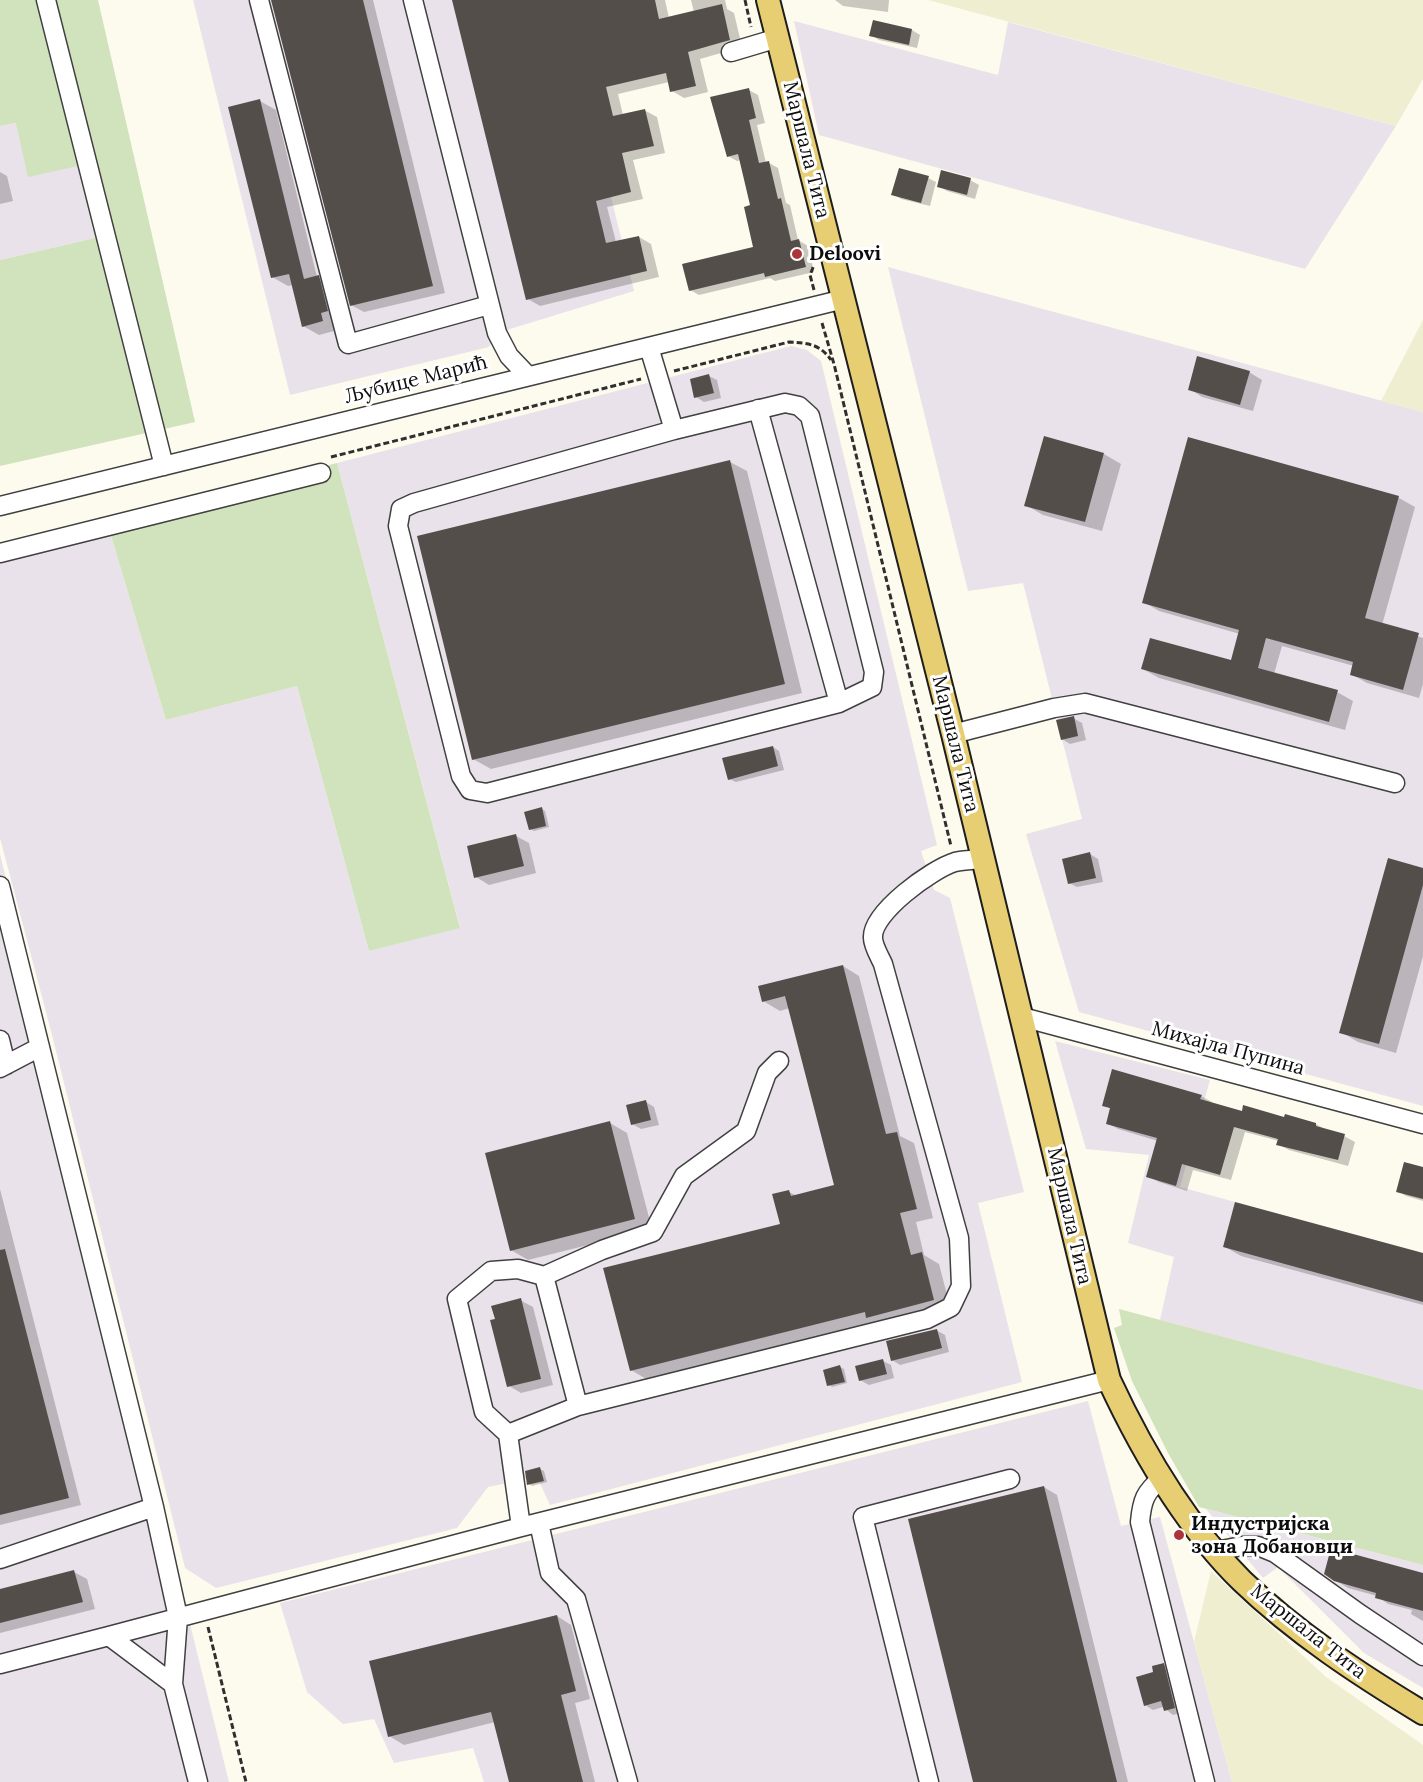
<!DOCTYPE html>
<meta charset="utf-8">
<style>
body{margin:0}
canvas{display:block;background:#fdfaee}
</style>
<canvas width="1423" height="1782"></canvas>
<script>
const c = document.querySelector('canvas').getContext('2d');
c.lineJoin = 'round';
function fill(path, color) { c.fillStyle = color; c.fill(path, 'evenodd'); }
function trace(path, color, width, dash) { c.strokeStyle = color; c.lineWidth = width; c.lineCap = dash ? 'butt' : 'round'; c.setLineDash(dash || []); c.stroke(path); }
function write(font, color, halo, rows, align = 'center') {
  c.font = font + ' Lora,serif'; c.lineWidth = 6; c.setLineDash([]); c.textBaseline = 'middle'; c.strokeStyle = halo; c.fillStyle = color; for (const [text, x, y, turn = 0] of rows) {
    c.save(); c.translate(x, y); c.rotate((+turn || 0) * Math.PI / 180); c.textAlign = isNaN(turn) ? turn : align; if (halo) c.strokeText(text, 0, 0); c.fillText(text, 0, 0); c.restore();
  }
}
const industrial = new Path2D(`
 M193,0h370l71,291 -137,42 -8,14 -199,48z
 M794,21l204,54 10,-53 388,104 -91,143 -486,-134z
 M16,123l62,43 17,72 -95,22v-134z
 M888,267l535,145v694l-344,-94 -53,-178 56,-15 -59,-236 -55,8z
 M791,346l16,4 14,11 116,484 -16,6 13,39 16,8 74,294 -46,11 44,179 -472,123 -13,-28 -49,10 -31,41 -241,60 -31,-20 -134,-537 -51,-193v-294l106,-25 60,201 131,-34 72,265 91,-24 -123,-464z
 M0,854l190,770 39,158h-229z
 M1055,1041l155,39 -30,107 243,66v137l-263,-70 14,-63 -46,-14 21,-88 -63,-6z
 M1088,1401l33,125 39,-9 72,265h-748l-11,-34 -79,15 -20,-44 -31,5 -36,-32 -27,-89z
 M1206,1509l217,56v123l-59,-35 -86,-86 -15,11z`);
const farmland = new Path2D(`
 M928,0h495v79l-27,47z
 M1423,320v92l-42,-11z
 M1211,1571l115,106 97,68v37h-191l-38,-140z`);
const green = new Path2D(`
 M0,0h98l97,422 -195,44v-206l95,-22 -17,-72 -50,11 -12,-54 -16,3z
 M337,463l123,465 -91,23 -72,-265 -131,34 -60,-201z
 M1119,1309l304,81v175l-224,-58 -31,-54 -36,-72 -18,-53 8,-3z`);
const shadow = new Path2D(`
 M272,0h101l72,293 -81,19 -13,-7z
 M454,0h211l4,18 25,-6 -3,-12h34l2,9 7,4 8,34 -42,12 8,33 -24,6 -12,-7 -3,-9 -51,12 5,21 21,-5 13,7 8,36 -32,7 10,39 -36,8 9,35 23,-5 12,7 8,33 -119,29 -12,-7z
 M835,0h54l-1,12 -45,-6z
 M912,30l8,5 -3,13 -38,-8 -8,-5z
 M749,90l9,5 7,28 -8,2 9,38h3l9,5 8,35 4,2 8,35 10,6 6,26 -39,9 -5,-3 -71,17 -9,-5 65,-42 -3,-41 -11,-47 -4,1 -9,-5z
 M260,101l16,9 41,167 17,9 4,44 -19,5 -16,-9 -10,-41 -5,1 -16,-9z
 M0,172l7,4 6,25 -13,3z
 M928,178l8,4 -6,24 -29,-7 -8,-5z
 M970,180l9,5 -4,14 -28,-8 -8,-5z
 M1249,372l13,8 -9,31 -51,-14 -12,-8z
 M709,376l8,4 4,18 -17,4 -8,-5z
 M1189,439l210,59 16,9 -33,118 41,13v46l-4,14 -52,-15 -16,-9 3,-8 -72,-20 -8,28 63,18 16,9 -8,29 -186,-52 -16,-9 89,-7 8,-28 -81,-23 -15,-9z
 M1104,454l17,10 -19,67 -59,-16 -17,-10z
 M730,462l17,9 55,222 -311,76 -18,-10z
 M1073,718l9,5 4,17 -16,4 -8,-5z
 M773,747l6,4 5,19 -48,12 -7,-3z
 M542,809l3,2 4,16 -15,4 -4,-2z
 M516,836l13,7 7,30 -47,12 -13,-8z
 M1090,854l8,5 5,23 -26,5 -8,-4z
 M1423,870v86l-27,97 -38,-11 -17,-10z
 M843,966l16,10 41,160 14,7 19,75 -17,4 8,33 15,9 12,46 -303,70 -17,-10 151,-145 7,-33 8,4 38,-10 -45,-178 -10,3 -17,-10z
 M1201,1096l11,6 -1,2 32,9 73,11 12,7 16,5 11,6 -7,24 -59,-16 -11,-6 1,-3 -34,-9 -14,48 -38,-10 -6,21 -28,-9 -11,-6 10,-35 -40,-12 -11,-6 4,-14 -7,-4z
 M646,1102l8,5 5,18 -18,4 -9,-5z
 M610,1123l17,10 25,96 -124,31 -17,-10z
 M1423,1169v32l-17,-5 -8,-5z
 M0,1189l81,316 -81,20z
 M1225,1247l198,7v51l-182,-49z
 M520,1300l13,7 20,78 -32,8 -12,-7z
 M936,1330l9,5 4,17 -49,13 -8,-5z
 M883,1361l8,4 3,13 -25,7 -9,-5z
 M840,1367l4,2 3,14 -15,4 -3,-2z
 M540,1469l4,2 3,11 -15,4 -3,-2z
 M1044,1487l13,8 71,287h-153z
 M74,1572l13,7 8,30 -95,24v-43z
 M1423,1574v47l-12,-7 1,-4 -24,-6 -11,-8 -29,-8 -13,-8z
 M557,1616l14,9 19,74 -15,4 20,79h-85l-15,-60 -91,23 -15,-9z
 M1163,1665l9,5 10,43 -9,2 -10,-8 -10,3 -8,-5 10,-32z`);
const building = new Path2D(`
 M271,0h92l70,286 -83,20z
 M452,0h203l4,19 63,-15 8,36 -42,12 8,34 -26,6 -4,-19 -60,14 7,29 32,-7 9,37 -32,7 9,39 -35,9 10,42 33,-7 8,35 -121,29z
 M873,20l39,9 -3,16 -40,-9z
 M749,88l7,30 -7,2 10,43 10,-2 9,38 3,-1 10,43 8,-2 7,28 -41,10 -1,-4 -75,18 -7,-27 71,-17 -9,-40 6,-2 -12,-51 -11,3 -17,-60z
 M260,99l44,180 15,-4 9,36 -7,2 2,8 -21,6 -13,-53 -18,4 -43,-171z
 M899,168l30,8 -8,27 -30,-8z
 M941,170l30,8 -4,17 -30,-8z
 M1197,356l53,15 -10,34 -52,-15z
 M709,374l5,19 -20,5 -4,-19z
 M1044,436l60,17 -19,69 -61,-16z
 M1188,437l211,59 -34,122 54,15 -16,57 -53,-15 3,-13 -87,-24 -8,30 80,22 -9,32 -188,-53 9,-31 81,22 8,-30 -97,-27z
 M730,460l55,224 -313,76 -55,-224z
 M1074,716l4,20 -17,4 -5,-20z
 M773,746l5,20 -50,14 -6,-22z
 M542,807l4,19 -17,4 -5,-18z
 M516,834l8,32 -50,12 -7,-32z
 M1090,852l6,26 -28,6 -6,-25z
 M1388,858l35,10v17l-44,159 -40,-11z
 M843,965l43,169 11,-2 20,77 -17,4 11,42 11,-3 12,48 -68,18 -1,-6 -235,59 -27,-103 177,-44 -8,-30 17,-4 2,6 43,-11 -49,-189 -23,6 -4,-16z
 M1112,1069l90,26 -2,4 42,12 1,-6 41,12 1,-3 31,9v3l29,8 -7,26 -62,-15 2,-6 -44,-12 -14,48 -38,-11 -6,22 -30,-9 11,-39 -51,-14 4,-16 -8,-2z
 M646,1100l5,20 -20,5 -5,-20z
 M610,1121l25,98 -125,32 -25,-98z
 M1404,1162l19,5v32l-27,-7z
 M1235,1202l188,51v49l-200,-55z
 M5,1249l64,249 -69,17v-265z
 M521,1298l20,81 -34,8 -17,-67 5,-1 -4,-13z
 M937,1329l5,19 -51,13 -5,-20z
 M883,1359l4,15 -28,7 -4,-15z
 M840,1365l5,17 -18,4 -4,-16z
 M540,1467l4,14 -17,4 -2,-14z
 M1044,1486l73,296h-144l-65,-263z
 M1331,1548l92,25v38l-48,-13 1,-5 -42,-12 -10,-7z
 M74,1570l9,32 -83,21v-34z
 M557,1615l19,76 -15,4 22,87h-74l-18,-70 -103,25 -19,-76z
 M1164,1663l11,45 -11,3 -3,-10 -17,5 -8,-29 17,-5 -1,-6z`);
const path = new Path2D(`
 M745,0l6,27
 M814,290l-4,-15 4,-10
 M822,323l12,41 117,482
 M674,371l115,-29c19,1 31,2 42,18
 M331,457l310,-78
 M208,1627l38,155`);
const minor = new Path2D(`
 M46,0l118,466
 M259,0l89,344 141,-39
 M413,0l84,333 12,23 19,20
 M731,52l47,-14
 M649,347l25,83 -260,73 -13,6 -3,17 63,250 9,14 17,3 352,-90 33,-16 2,-15 -64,-256 -11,-10 -14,-3 -111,27
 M758,409l81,294
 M0,506l844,-207
 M0,553l321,-80
 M953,734l101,-26 31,-5 310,80
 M0,886l154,621 24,110 -5,67 25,98
 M1022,1017l401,107
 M0,1040l6,25
 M0,1068l40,-21
 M544,1276l34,130
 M508,1434l70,-28 349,-87 24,-12 10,-21 -2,-48 -76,-274c-3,-7 -10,-18 -10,-26 -2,-25 59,-69 82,-76 8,-2 19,-2 28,-3
 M1162,1478c-17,14 -20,22 -22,44l65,260
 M539,1523l11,50 26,26 52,183
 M521,1527l-13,-93 -24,-22 -27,-113 34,-28 27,-2 26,7 58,-26 51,-18 31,-56 62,-45 21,-58 12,-12
 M1216,1551l26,-5h16l17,7 85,61 63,42
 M0,1559l154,-52
 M109,1636l64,48
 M0,1664l109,-28 412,-109 588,-147
 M929,1782l-66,-265 147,-38`);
const major = new Path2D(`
 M768,0l185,734 156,646c33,71 77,146 133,201 54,52 118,94 181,132`);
const markers = [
 [797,254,6,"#ac3539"],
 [1179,1535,6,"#ac3539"]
];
const streetNames = [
 ["Маршала Тита",806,150,76],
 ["Љубице Марић",416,380,-14],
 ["Маршала Тита",955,744,76],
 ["Михајла Пупина",1228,1049,15],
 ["Маршала Тита",1069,1216,77],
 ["Маршала Тита",1308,1632,38]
];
const poiNames = [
 ["Deloovi",809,254],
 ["Индустријска",1191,1524],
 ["зона Добановци",1191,1547]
];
fill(industrial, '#eae2ea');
fill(farmland, '#f0eed1');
fill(green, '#d0e3bc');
fill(shadow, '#0003');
fill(building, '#544e4a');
trace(minor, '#404040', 21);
trace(major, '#1e1e1e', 26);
trace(path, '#2f2f2f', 3, [6, 3]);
trace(minor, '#fff', 18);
trace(major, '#e8ce73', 22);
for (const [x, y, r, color] of markers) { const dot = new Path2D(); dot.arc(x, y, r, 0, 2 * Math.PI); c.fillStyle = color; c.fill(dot); trace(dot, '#fff', 2); }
write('20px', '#0d0d0d', '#fff', streetNames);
write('bold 20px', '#0d0d0d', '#fff', poiNames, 'left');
</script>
